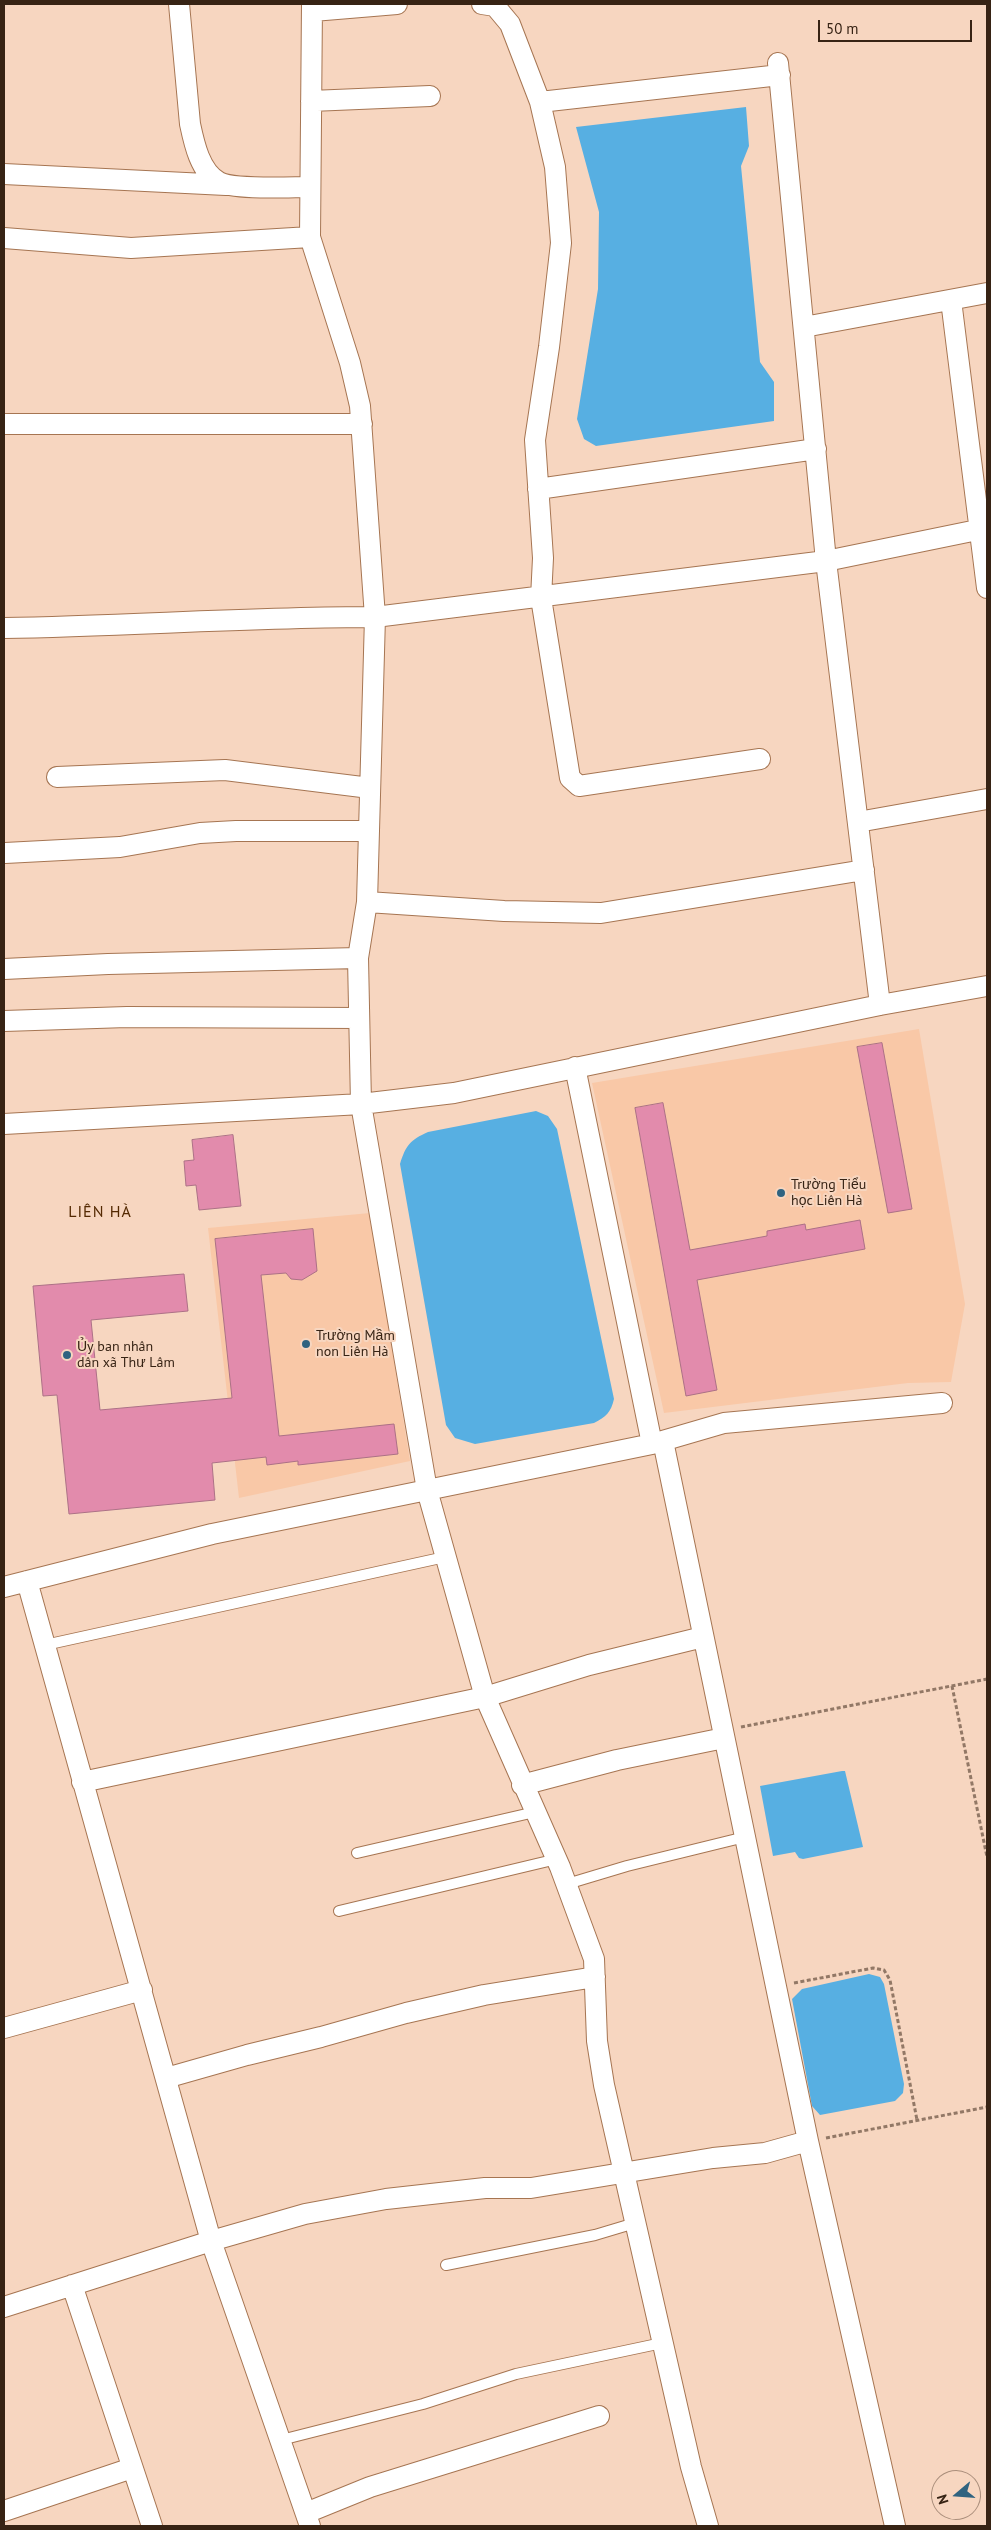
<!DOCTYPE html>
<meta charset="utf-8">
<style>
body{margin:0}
#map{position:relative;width:991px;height:2530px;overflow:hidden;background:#f7d6c0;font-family:"PT Sans",sans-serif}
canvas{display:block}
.frame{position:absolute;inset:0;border:5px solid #372314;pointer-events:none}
.north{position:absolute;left:931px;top:2470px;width:50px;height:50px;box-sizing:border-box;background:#f7d6c0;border:1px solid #aa8e7b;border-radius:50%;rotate:252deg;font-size:14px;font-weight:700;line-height:20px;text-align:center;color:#372314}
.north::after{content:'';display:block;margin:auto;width:18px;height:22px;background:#306380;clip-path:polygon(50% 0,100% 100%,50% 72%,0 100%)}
.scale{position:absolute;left:818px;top:20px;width:154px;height:22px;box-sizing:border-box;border:2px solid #372314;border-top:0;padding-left:6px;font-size:15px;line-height:18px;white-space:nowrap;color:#372314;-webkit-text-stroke:4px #f7d6c0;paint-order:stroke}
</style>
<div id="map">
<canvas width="991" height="2530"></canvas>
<div class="frame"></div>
<div class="north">N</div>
<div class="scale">50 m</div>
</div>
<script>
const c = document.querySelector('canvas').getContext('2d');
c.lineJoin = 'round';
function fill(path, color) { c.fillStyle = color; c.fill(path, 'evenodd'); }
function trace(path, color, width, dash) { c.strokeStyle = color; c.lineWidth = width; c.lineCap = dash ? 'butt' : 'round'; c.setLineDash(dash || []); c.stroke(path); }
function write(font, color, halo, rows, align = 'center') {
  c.font = font + ' "PT Sans",sans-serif'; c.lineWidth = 4; c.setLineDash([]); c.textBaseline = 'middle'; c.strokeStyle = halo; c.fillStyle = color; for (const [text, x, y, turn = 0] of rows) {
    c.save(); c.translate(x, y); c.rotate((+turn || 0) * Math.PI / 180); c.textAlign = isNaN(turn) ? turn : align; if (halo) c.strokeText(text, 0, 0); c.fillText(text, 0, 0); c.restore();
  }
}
const built = new Path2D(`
 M919,1029l46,275 -14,78 -43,1 -244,30 -72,-330z
 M370,1213l40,248 -171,37 -31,-270z`);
const water = new Path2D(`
 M746,107l3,39 -8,20 19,196 14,20v39l-178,25 -12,-7 -7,-20 21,-130 1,-77 -23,-85z
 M536,1111l12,5 9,13 57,270c-3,13 -8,18 -20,24l-119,21 -20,-6 -9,-13 -46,-261c6,-19 10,-24 28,-32z
 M842,1771h3l18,76 -60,12 -4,-1 -4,-6 -22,4 -13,-70z
 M869,1974l11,3 4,7 20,100 -1,9 -8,8 -75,14 -8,-9 -20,-107 10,-10z`);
const building = new Path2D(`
 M882,1043l30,166 -24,4 -31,-166z
 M663,1103l27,147 77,-14v-5l38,-7 1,6 54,-10 5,29 -168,31 20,110 -31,6 -51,-288z
 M233,1135l8,71 -42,4 -3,-25 -10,1 -2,-25 10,-1 -2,-20z
 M313,1229l4,42 -15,9 -11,-1 -5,-6 -25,2 18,161 115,-12 4,30 -100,11v-4l-31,4 -1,-8 -54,6 3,37 -146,14 -12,-119 -14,1 -10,-110 151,-12 4,37 -97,9 9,90 132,-12 -17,-159z`);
const path = new Path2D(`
 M952,1686l35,171
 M741,1727l246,-48
 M794,1983l79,-15 11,2 6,10 27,140
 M826,2138l161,-31`);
const service = new Path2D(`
 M45,1645l400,-88
 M357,1853l178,-41
 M567,1884l60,-18 118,-29
 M339,1911l218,-52
 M446,2265l149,-30 40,-12
 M281,2440l142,-36 93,-30 146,-31`);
const minor = new Path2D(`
 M179,4l11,120c4,19 10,48 29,58 15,8 71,5 90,5
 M312,4l-2,233 40,126 10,43 15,211 -8,285 -9,56 3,146 66,386 58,207 75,170 34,92 3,82 7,44 87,382 17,59
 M482,4l13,2 15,18 30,78 15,65 6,76 -12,104 -14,93 8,118 -2,40 29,180 9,8 181,-27
 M313,11l84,-7
 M778,63l48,498 54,444
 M311,101l119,-5
 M540,102l240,-27
 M4,174l222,11
 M4,238l127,10 179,-11
 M951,300l36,288
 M804,327l183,-34
 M4,424h358
 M538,489l278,-40
 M4,628c124,-2 247,-11 371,-11l451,-56 161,-33
 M57,777l168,-7 145,18
 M858,822l129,-23
 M5,853l115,-6 80,-14 36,-2h133
 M367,902l137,9 97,2 263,-43
 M4,969l104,-5 250,-6
 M4,1021l123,-4 232,1
 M575,1067l77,377
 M4,1124l357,-20 93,-11 426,-88 107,-19
 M663,1441l145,700 87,385
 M27,1581l184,660 99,285
 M4,1587l208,-53 440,-90 72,-21 218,-20
 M82,1782l403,-85 104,-32 114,-28
 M522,1785l95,-25 107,-22
 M4,2028l138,-38
 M166,2078l81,-23 74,-18 85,-24 78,-18 111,-18
 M72,2285l80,241
 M4,2307l207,-66 94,-27 81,-15 99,-11h46l182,-30 52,-5 43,-12
 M4,2511l128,-43
 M306,2513l64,-26 229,-71`);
const markers = [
 [781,1193,5,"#306380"],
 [306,1344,5,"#306380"],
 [67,1355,5,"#306380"]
];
const poiNames = [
 ["Trường Tiểu",791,1185],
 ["học Liên Hà",791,1201],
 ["Trường Mầm",316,1336],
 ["non Liên Hà",316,1352],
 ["Ủy ban nhân",77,1347],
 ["dân xã Thư Lâm",77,1363]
];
const quarterNames = [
 ["LIÊN HÀ",100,1212]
];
fill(built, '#f9c8a7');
fill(water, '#57afe2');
fill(building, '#e28bac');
trace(building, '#ac7186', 1);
trace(service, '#a67552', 12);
trace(minor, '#a67552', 22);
trace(path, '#927866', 3, [4, 2.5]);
trace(service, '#fff', 10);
trace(minor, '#fff', 20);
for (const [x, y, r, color] of markers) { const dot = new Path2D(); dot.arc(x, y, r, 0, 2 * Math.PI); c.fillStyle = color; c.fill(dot); trace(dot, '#f7d6c0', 2); }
write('14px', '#372314', '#f7d6c0', poiNames, 'left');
c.letterSpacing = '1px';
write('16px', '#542902', '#f7d6c0', quarterNames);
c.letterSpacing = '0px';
</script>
